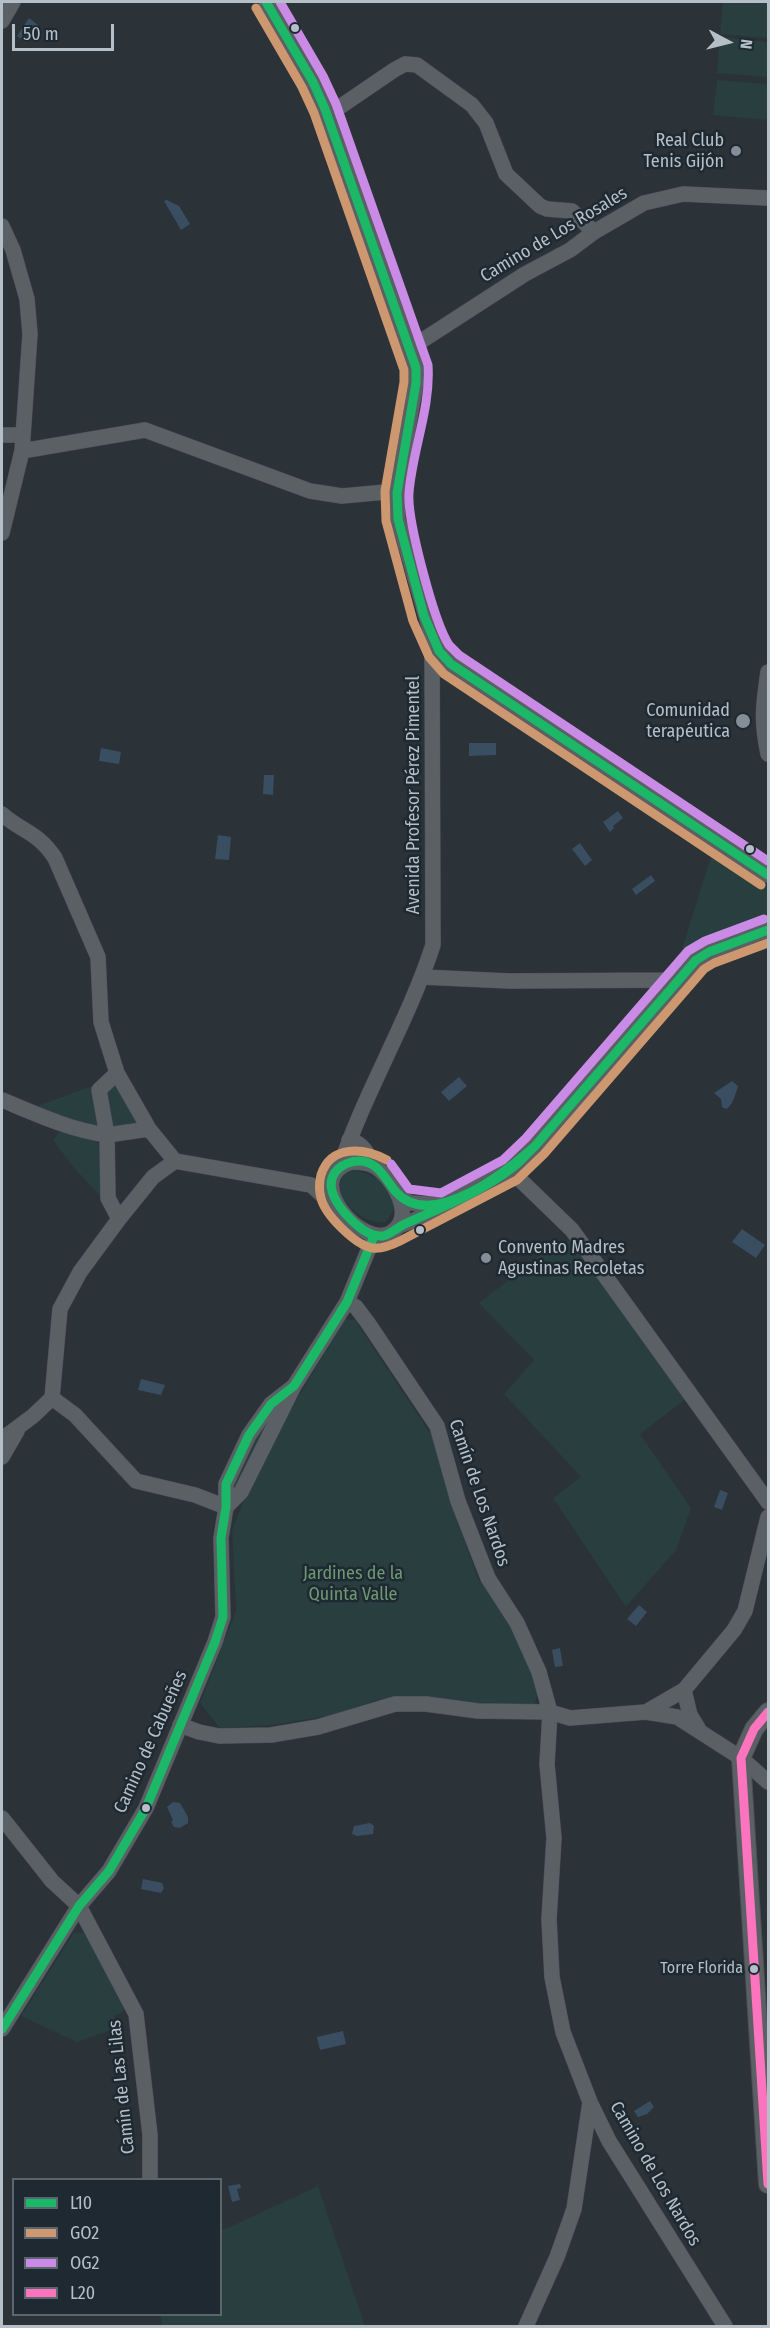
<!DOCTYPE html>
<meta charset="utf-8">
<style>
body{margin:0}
#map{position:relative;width:770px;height:2328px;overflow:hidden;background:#2b3238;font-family:"Fira Sans Condensed",sans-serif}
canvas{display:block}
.frame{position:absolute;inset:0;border:3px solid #b5bfc8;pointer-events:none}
.legend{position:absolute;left:12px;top:2178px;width:210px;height:138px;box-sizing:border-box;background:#1e2932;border:2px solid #5a656e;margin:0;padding:8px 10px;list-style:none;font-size:18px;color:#b5bfc8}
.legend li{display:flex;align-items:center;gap:12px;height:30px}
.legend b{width:30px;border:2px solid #5a656e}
.north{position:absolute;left:698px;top:12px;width:60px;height:60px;-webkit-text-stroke:4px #1e2932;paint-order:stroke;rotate:97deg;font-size:16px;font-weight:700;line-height:24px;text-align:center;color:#b5bfc8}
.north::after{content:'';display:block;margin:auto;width:21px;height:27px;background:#b5bfc8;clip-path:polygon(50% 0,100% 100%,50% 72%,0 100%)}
.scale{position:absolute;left:12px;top:24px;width:102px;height:27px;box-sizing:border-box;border:3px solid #b5bfc8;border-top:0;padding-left:8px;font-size:18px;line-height:21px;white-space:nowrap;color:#b5bfc8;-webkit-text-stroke:4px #1e2932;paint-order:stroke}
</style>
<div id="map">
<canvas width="770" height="2328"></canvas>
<div class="frame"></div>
<ul class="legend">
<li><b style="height:8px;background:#1ab867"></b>L10</li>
<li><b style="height:8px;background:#cd976f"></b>GO2</li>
<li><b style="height:8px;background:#ca8be6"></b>OG2</li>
<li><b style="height:8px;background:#fc73be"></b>L20</li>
</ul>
<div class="north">N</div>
<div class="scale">50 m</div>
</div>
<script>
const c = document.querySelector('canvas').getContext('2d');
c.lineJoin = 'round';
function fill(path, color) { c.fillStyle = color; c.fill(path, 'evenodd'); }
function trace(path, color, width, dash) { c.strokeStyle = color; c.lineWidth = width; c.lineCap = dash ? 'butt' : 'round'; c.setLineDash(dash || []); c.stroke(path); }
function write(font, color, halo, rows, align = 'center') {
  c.font = font + ' "Fira Sans Condensed",sans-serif'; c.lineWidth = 5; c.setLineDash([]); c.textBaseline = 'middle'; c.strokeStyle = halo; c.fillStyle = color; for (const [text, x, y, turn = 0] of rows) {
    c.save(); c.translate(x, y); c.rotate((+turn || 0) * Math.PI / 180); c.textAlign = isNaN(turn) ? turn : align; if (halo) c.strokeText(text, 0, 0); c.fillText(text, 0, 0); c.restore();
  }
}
const green = new Path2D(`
 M723,2l45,1v35l-48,-4z
 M720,37l48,5v35l-51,-4z
 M717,80l51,4v36l-55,-5z
 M716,840l52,35v55l-81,40 -6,-18z
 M116,1077l22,41 -1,11 -25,3 -8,-41z
 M95,1085l3,47 -60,-22 2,-5z
 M63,1128l30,10 11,14 1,49 -31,-33 -21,-28z
 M350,1170c23,1 44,16 44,39l-8,13c-21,3 -43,-16 -47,-36l5,-13z
 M570,1240l116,159 -46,35 51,74 -15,42 -50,57 -73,-109 28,-21 -77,-83 30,-34 -55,-57 78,-61 5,6z
 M345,1319l10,1 77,116 19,67 28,78 3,1 30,44 27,65 -5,14 -37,2 -95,-11 -25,4 -44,15 -61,10 -52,3 -20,-25 36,-92 -4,-81 21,-52 17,-34z
 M275,1409l-38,79 -4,2 -1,-5 17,-38z
 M74,1932l10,1 42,71 -4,8 -8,4 3,12 -40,14 -56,-26z
 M318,2186l47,140h-203l-1,-11 59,-1 1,-83z`);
const water = new Path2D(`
 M29,18l9,7 -12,18 -9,-7z
 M167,200l12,6 11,18 -9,6 -17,-29z
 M469,743h27v12l-27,1z
 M101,748l20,4 -2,12 -20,-3z
 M264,775h10l-1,20 -10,-1z
 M618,811l5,7 -10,8 1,2 -4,4 -7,-10z
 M218,835l13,2 -2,23 -14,-1z
 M580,843l12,17 -7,6 -13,-17z
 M651,875l4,6 -19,14 -4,-6z
 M459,1077l8,9 -18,15 -8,-9z
 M732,1081l6,5c-2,7 -6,21 -12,23l-4,-2 -1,-8 -7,-6z
 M742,1229l23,16 -9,13 -24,-16z
 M141,1379l24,6 -4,10 -23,-5z
 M720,1490l8,3 -6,17 -8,-3z
 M639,1605l8,7 -11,14 -9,-7z
 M560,1648l3,18 -8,1 -3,-17z
 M173,1802l7,1 8,14v6l-8,5 -6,-1 -3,-5 2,-2 -6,-13z
 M370,1823l4,3 -1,8 -16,2 -5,-2 2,-8z
 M143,1879l19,4 2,5 -3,5 -20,-4z
 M343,2031l3,13 -26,6 -3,-13z
 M650,2101l4,6 -7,7 -9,3 -4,-6z
 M240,2184l1,4 -4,1 3,11 -8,2 -4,-16z`);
const minor = new Path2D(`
 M266,2l47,80 12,27 91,259v15l-19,110 1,26 34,118 1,308c-25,77 -68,146 -93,222
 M2,21l11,-19
 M328,115l66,-45 11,-6 12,1 55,40 14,18 20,51 34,32 7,3 25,2 22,21
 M2,226l11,24 14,49 3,35 -8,117 -20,82
 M409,349l116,-75 45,-24 24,-18 50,-29 39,-9 85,4
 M2,435h20
 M22,451l123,-21 165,61 32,5 44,-4 11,1
 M432,637l7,14 12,13 317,211
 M768,672c-5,35 -7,48 0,82
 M2,814c20,18 35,17 53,44l43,99 3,65 16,51 32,56 26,32 136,24 11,10 13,6
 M422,977l87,4 168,-1
 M2,1100c34,14 68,30 105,35l-8,-45 18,-17
 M349,1140c14,3 19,13 23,25
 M351,1162c8,0 15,0 23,4 19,11 42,50 18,66 -28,20 -93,-53 -41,-70z
 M510,1170l62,60 196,272
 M401,1199l11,4 32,2
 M119,1219l-11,-21 -1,-63 42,-6
 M399,1226l16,-6 95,-50 25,-24 161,-186 13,-8 59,-22
 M347,1302l9,5 12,16 69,103 21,75 30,77 29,45 22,49 11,40 -3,52 7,74 -5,81 3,58 11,55 27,70 19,39 116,185
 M52,1398l23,17 61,66 59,14 31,12
 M2,1439l31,-23 19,-18 8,-89 20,-37 39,-53 34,-42 22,-16
 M2,1457l15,-26
 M226,1507l15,-15 53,-106 53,-84 27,-66
 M684,1690l6,25 8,13
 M646,1712l38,-22 50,-60 11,-19 23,-94
 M180,1725l19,7 20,4 52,-1 47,-8 77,-23h31l52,7 72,1 20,6 76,-6 31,5 64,41 27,24
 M2,1818l50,63 27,25 57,108 14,121v45
 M2,2029l77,-123 30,-35 37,-63 69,-166 8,-25 -2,-79 5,-31v-23l23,-49 22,-31 23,-18
 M526,2326l31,-69 17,-48 16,-107`);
const tertiary = new Path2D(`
 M768,1712l-14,17 -13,29 27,426`);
const bus1 = new Path2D(`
 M266,2l47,80 12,27 91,259v15l-19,110 1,26 26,97 15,35 12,13 317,211
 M696,960l13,-8 59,-22
 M535,1146c-8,7 -14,16 -23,22 -31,24 -70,39 -105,55 -8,3 -16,11 -24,13 -10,1 -18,-4 -25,-10 -14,-12 -39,-39 -20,-57 5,-5 14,-8 21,-8 19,0 27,19 37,31 36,40 111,-21 139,-46z
 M535,1146l161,-186
 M535,1146l161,-186
 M2,2029l77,-123 30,-35 37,-63 69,-166 8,-25 -2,-79 5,-31v-23l23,-49 22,-31 23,-18 53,-84 27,-66`);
const bus2 = new Path2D(`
 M256,8l46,79 12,26 90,257v12l-19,109 1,30 27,100 16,36 15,17 317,211
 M387,1160c-23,-12 -56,-16 -66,15 -2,8 -2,16 0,23 4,17 35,48 52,50 9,1 19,-3 27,-7l117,-61 27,-26 160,-185 10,-6 54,-20`);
const bus3 = new Path2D(`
 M280,2l43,74 13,28 92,261c3,43 -16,86 -19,128 -2,27 25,129 40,152 3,3 7,7 10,10l309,206
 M391,1164l18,25 32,4 62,-33 23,-22 162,-187 17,-10 59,-22`);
const bus4 = new Path2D(`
 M768,1712l-14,17 -13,29 27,426`);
const markers = [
 [295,28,5,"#b5bfc8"],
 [736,151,6,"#858e96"],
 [743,721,8,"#858e96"],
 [750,849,5,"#b5bfc8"],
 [420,1230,5,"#b5bfc8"],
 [486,1258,6,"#858e96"],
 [146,1808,5,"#b5bfc8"],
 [754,1969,5,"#b5bfc8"]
];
const busNames = [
 ["Torre Florida",743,1969]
];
const poiNames = [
 ["Real Club",724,141],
 ["Tenis Gijón",724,162],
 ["Comunidad",730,711],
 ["terapéutica",730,732],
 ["Convento Madres",498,1248,"left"],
 ["Agustinas Recoletas",498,1269,"left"]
];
const streetNames = [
 ["Camino de Los Rosales",554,235,-31],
 ["Avenida Profesor Pérez Pimentel",414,795,-90],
 ["Camín de Los Nardos",479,1493,71],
 ["Camino de Cabueñes",151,1742,-66],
 ["Camín de Las Lilas",122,2087,-96],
 ["Camino de Los Nardos",655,2174,60]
];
const parkNames = [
 ["Jardines de la",353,1574],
 ["Quinta Valle",353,1595]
];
fill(green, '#293e3e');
fill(water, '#3a4e61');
trace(minor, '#484e53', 16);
trace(tertiary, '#484e53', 20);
trace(minor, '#5b6065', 15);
trace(tertiary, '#5b6065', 18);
trace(bus1, '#1ab867', 9);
trace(bus2, '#cd976f', 9);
trace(bus3, '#ca8be6', 9);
trace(bus4, '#fc73be', 9);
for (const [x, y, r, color] of markers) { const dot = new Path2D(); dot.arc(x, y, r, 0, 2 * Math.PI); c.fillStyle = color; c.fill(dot); trace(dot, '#1e2932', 2); }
write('16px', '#b5bfc8', '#1e2932', busNames, 'right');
write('18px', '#b5bfc8', '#1e2932', poiNames, 'right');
write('18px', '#b5bfc8', '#1e2932', streetNames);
write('18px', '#6e9873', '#1e2932', parkNames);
</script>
